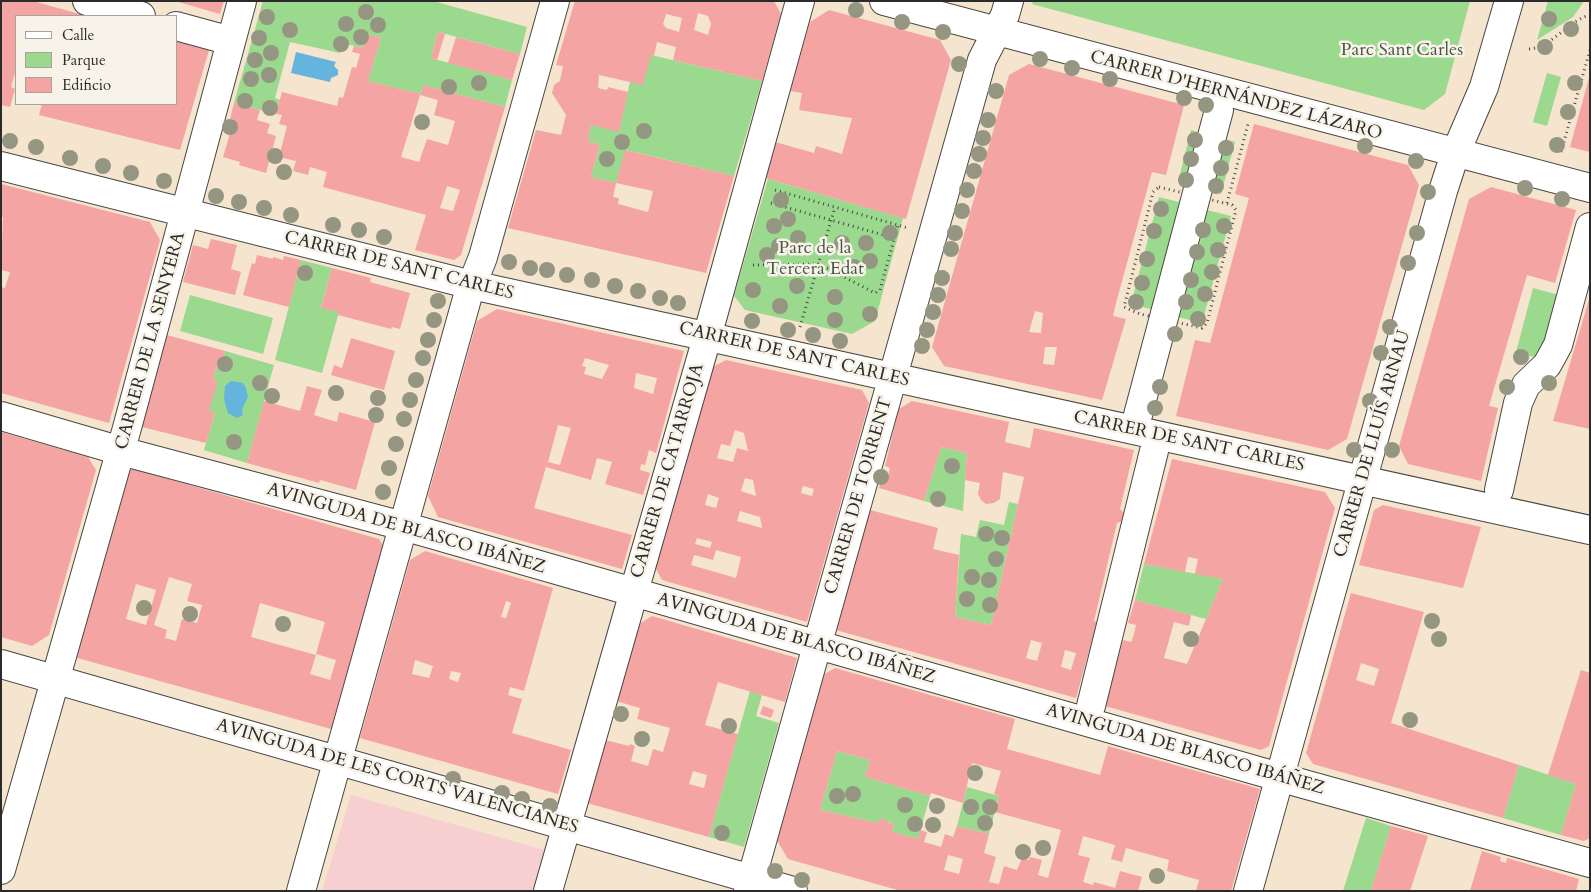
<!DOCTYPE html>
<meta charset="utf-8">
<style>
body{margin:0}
#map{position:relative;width:1591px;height:892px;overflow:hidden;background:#f5e4ce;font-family:Cardo,serif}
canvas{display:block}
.frame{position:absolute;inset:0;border:2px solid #2b2b2b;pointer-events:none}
.legend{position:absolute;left:15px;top:15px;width:162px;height:90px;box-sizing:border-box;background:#f7f3e8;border:1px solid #a5a39c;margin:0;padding:6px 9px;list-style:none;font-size:15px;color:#2b2b2b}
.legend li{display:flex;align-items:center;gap:10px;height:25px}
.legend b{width:25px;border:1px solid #a5a39c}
</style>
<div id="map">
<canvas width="1591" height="892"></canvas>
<div class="frame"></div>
<ul class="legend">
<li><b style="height:6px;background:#fff"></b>Calle</li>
<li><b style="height:14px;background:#9ad98e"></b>Parque</li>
<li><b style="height:14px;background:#f4a4a2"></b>Edificio</li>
</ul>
</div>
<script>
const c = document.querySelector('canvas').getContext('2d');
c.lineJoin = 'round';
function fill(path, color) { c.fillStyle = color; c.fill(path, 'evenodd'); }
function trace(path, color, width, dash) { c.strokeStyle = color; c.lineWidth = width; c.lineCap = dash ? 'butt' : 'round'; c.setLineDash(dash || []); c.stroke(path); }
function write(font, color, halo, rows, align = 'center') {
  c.font = font + ' Cardo,serif'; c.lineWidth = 5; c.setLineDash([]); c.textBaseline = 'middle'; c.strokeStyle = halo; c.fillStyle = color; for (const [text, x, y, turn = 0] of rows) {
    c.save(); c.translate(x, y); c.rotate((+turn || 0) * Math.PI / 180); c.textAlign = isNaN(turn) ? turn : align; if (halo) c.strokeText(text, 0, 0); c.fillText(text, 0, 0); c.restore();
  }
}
const built = new Path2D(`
 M351,795l193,55 -12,41h-210z`);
const green = new Path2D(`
 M263,1h170l94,26 -7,27 -82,-22 -7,26 81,22 -7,27 -82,-22 -2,9 -53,-13 13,-43 -14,-4 -5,14 -19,-5 -3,10 -50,-11 -15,56 5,2 -4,14 -42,-11z
 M1033,1h437l-25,93 -21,16 -392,-106z
 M1548,1h36l-11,16 -36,23z
 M651,55l111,26 -28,95 -108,-26 -10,33 -25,-6 9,-33 -12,-2 3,-17 28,6 11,-49z
 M1547,73l14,4 -14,49 -14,-4z
 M1191,130l14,4 -14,52 -13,-4z
 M1221,138l14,4 -14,52 -14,-4z
 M768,179l135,39 -28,103 -23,13 -107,-24 -11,-14z
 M1159,197l28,7 -29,107 -27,-7z
 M1203,209l28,7 -29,107 -28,-7z
 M301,260l31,8 -11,39 18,5 -17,61 -47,-13z
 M1533,288l26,7 -18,64 -25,-7z
 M190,295l83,23 -10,36 -83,-23z
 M225,351l49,14 -27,98 -43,-13 11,-37 -6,-2 8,-30 -4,-1 4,-15 4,1z
 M941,447l26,6 -4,58 -39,-10z
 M1009,502l9,2 -27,121 -36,-8 6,-83 15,3 4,-17 24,5z
 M1144,564l79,15 -17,40 -71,-19z
 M750,691l12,4 -6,21 23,7 -35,124 -35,-10z
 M837,751l33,9 -5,17 65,19 -12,43 -26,-7 2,-8 -14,-5 -2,4 -58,-13z
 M1519,765l57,19 -15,51 -58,-17z
 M967,787l32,9 -10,38 -32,-8z
 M1366,818l25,8 -20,65h-28z`);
const water = new Path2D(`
 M296,52l40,10 -2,4 4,4v5l-7,3 -1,4 -39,-9z
 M231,381l12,2 3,5 2,9 -6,12 1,6 -6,3 -9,-5 -4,-14 1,-13z`);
const building = new Path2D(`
 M1,1h32l54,15h-71v54l-5,17 4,2 -5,18 -9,-2z
 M175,1h49l-4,13z
 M575,1h199l7,13 -19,67 -89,-21 3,-13 -19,-5 -3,14 -3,-1 -8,30 -44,-10 -1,13 9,2 1,-3 20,5 -9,40 -28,-7 -3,17 12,2 -9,33 25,6 -3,14 6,1 -1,6 30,8 5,-21 -37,-8 9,-33 109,26 -28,97 -198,-45 28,-98 25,5 5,-20 -14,-22 2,-8 6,-4 3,-15 -7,-1zM698,13l10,3 3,8 -3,11 -14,-5zM666,14l16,4 -3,14 -13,-4 -3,-4z
 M829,10l111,30 11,20 -45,159 -141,-41 10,-36 39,11 2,-7 26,8 10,-36 -53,-8 3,-17 -12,-2 20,-69z
 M438,32l7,2 -8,26 -6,-2z
 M367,34l14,4 -13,43 53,13 2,-9 82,22 -44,148 -7,5 -39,-10 11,-35 -103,-28 4,-15 -17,-5 -2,8 -15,-4 3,-10 -17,-4 8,-31 -8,-2 3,-9 -6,-1 6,-22 55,14 2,-9 4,1 9,-31 4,1 4,-14 -8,-2 2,-6 8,2zM420,95l18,5 -4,15 21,6 -7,24 -21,-6 -8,23 -18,-5zM447,186l13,4 -7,21 -13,-3z
 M456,37l64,17 -8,26 -64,-17z
 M176,40l33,10 -29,100 -141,-35 3,-11h134z
 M1029,64l155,41 -18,70 -14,-3 -36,131 -3,13 13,3 -24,81 -158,-34 -12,-19 77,-272zM1035,311l8,2 -2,20 -12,-1zM1045,347h12l-3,18 -11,-1z
 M1589,78h1v74l-20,-5z
 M234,103l26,7 -3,10 13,4 -3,9 9,3 -10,37 -27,-8 1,-3 -17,-5 11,-37 -4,-1z
 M1254,124l154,41 11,20 -72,254 -19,11 -152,-34 19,-76 15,3 39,-145 -14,-4z
 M1,184l149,38 10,18 -51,183 -108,-30v-106l4,1 5,-16 -9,-2 2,-53h-2z
 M1491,187l85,23 -21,73 -28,-8 -38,131 9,2 -17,73 -73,-17 -9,-18 70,-247z
 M211,239l26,6 -6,24 10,3 -6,23 -52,-13 10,-37 15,4z
 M257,255l16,4v-2l10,3 1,-4 17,4 -12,47 -46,-12 9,-32 3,1z
 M332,268l39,10 -1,4 40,11 -10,36 -8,-2 -1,2 -53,-14 1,-3 -18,-4z
 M1590,296v133l-37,-8z
 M497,309l187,42 -28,102 -7,-3 -4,15 -4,-1 -1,6 10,3 -7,22 -38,-11 7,-22 -15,-4 -6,22 -45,-13 -12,41 98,27 -10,34 -184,-52 -10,-21 49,-175zM585,358l24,7 -7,14 -18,-5 2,-7 -4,-1zM636,373l21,5 -4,16 -19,-6zM558,425l13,3 -11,37 -12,-3z
 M167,335l58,16 -4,15 -4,-1 -4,15 5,1 -9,30 6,2 -9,30 -64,-16z
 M351,338l44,13 -11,39 -53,-15 3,-10 8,3z
 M726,360l136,30 7,13 -62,219 -145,-42 -8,-15 57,-197zM735,430l9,3 4,18 -11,-3 -4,14 -16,-4 4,-14 9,2zM745,478l8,2 3,16 -15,-5zM803,486l11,3 -2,7 -11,-3zM708,494l11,4 -3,10 -11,-3zM740,511l20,6 2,11 -25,-7zM697,538l15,4 -2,6 -15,-4zM716,550l25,7 -5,21 -45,-13 3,-10 19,5z
 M307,386l15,4 -8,25 23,7 2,-10 36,10 -19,68 -36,-10 -1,3 -72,-20 17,-62 36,10z
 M912,401l97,21 -4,20 25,6 4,-20 100,22 -14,59 5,5 -2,7 -6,2 -23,98 3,1 -21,76 -240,-68 34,-120 68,18 -5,21 26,6 -4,62 36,8 33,-148 -21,-5 -3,27 -6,4 -8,1 -5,-4 -3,-6 2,-11 -15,-3 2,-27 -26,-6 -17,54 -45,-13 4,-13 5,1 2,-8 -5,-2 14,-57zM1031,640l11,3 -5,18 -11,-3zM1065,650l11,3 -5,17 -10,-3z
 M1,432l87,25 8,13 -47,165 -17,11 -31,-9z
 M1172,459l153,33 10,16 -66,238 -8,4 -156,-44 18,-66 8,2 3,-8 2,-9 -8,-2 7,-23 56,15 -2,11 -15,-4 -10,36 23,6 36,-85 -28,-5 3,-15 -10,-2 -3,15 -41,-8z
 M133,469l246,70 4,6 -52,184 -257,-72 52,-185zM169,577l23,7 -5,17 15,4 -5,18 -15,-4 -6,22 -11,-3 2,-8 -13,-5zM136,584l20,6 -10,35 -20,-6zM260,603l65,19 -9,32 20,6 -6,20 -20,-6 6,-19 -65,-18z
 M1383,505l98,22 -18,61 -104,-23 15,-55z
 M425,551l128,37 -29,103 -14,-4 -2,8 14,4 -10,34 59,17 -13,44 -198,-56 50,-178zM506,601l5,2 -5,15 -5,-1zM415,660l18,6 -4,12 -17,-4zM451,671l10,2 -3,9 -9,-3z
 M1351,593l73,19 -33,111 128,42 -16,53 -190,-54 -7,-11zM1361,663l18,6 -5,17 -18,-6z
 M652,616l145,42 -12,44 -67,-20 -13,43 33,9 -29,103 -122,-34 18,-63 24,6 1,-2 5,2 -4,15 17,5 5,-17 10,3 7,-24 -33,-9 3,-11 -24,-7 22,-76zM693,771l14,4 -3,13 -15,-4z
 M835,668l180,51 -8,30 93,26 8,-29 152,43 -29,102h-35l3,-11 -32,-9 2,-11 -43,-12 -4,14 -11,-3 4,-14 -32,-9 -5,19 12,3 -7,24 10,3 1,-3 21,6 5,-17 22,6 -4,14h-237l-113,-32 -12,-20 47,-164zM837,751l33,9 -5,17 65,19 1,-3 32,10 9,-40 29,8 -7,23 5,2 -4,16 66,18 -13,48 -10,-3 4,-15 -12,-3 -1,3 -7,-2 -5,12 -13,-4 -5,18 -10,-2 7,-25 -12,-4 5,-19 -32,-8 -4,11 -8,-3 -4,13 -17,-5 3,-10 -7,-2 -2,9 -26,-7 2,-8 -7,-2 1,-1 -8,-3 -2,5 -58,-13zM948,855l15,4 -4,15 -15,-4z
 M1581,670l9,3v165l-6,3 -23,-6 15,-51 -28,-9z
 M763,706l11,4 -3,8 -11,-4z
 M1391,826l37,10 -18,55h-39z
 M1482,851l19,6 -1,4 6,2 1,-5 72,21 -3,12h-106z`);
const path = new Path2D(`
 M1529,49c24,-2 38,-28 61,-34
 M1561,152l29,-102
 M1159,187l73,18 4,5 -29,113 -5,5 -62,-14 -16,-7 29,-115z
 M775,190l133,38
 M771,203l123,35
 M1227,203l21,-79
 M753,265l66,-1 56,29 5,-3 18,-65
 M800,327l35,-120`);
const minor = new Path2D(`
 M87,1l54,15
 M884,1l706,187
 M176,26l55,15
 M1,166l471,119 1118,245
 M1138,415l81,-305
 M1,416l120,35 282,75 897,257 290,80
 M1499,490l19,-87 8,-18 21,-20 11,-20 32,-118
 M1,664l792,227
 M1091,706l63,-255
 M1,870l126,-442 115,-427
 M301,891l167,-596 15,-38 72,-256
 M548,891l154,-536 98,-354
 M748,891l234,-831 23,-45 4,-14
 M1248,891l195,-700 12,-37 29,-67 25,-86`);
const trees = [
 [856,10],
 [366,12],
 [267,17],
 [1549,19],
 [902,22],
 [346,24],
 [378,25],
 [1571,29],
 [290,30],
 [943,32],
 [361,37],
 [259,38],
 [341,44],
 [1545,47],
 [271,53],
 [1040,59],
 [255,60],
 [959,64],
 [1072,68],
 [269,75],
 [251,79],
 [1110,79],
 [479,83],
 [1575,83],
 [449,87],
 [996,91],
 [1184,98],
 [245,101],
 [1206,105],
 [270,108],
 [1568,112],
 [988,120],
 [422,122],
 [230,127],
 [644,131],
 [983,138],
 [1195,140],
 [10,141],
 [622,142],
 [1557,145],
 [1365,146],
 [36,147],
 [1226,148],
 [979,154],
 [275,156],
 [70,158],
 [607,159],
 [1191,159],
 [1416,161],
 [103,166],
 [1221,168],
 [974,171],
 [284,172],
 [131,173],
 [1186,180],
 [164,181],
 [1216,186],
 [1525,188],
 [967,190],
 [1428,192],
 [216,196],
 [1562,199],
 [781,200],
 [239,202],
 [264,208],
 [1161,209],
 [962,211],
 [291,215],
 [788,219],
 [333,225],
 [774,226],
 [1224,226],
 [359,230],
 [1203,230],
 [1154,231],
 [890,233],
 [955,233],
 [1417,233],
 [384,237],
 [798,238],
 [842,243],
 [866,243],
 [779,246],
 [951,249],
 [1218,250],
 [1197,252],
 [767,255],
 [1147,259],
 [870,261],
 [509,262],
 [1408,263],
 [854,267],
 [530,268],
 [547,270],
 [1212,272],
 [305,273],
 [567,275],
 [942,278],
 [592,280],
 [1191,280],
 [1142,283],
 [615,286],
 [797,286],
 [753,290],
 [638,291],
 [1205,294],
 [938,295],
 [835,297],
 [660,298],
 [438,301],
 [1136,302],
 [1186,302],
 [678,303],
 [780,306],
 [933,312],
 [870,314],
 [1198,319],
 [434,320],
 [835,320],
 [752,321],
 [1390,327],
 [788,330],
 [927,330],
 [1175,334],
 [813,335],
 [428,340],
 [840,341],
 [922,346],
 [1381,353],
 [1521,357],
 [423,358],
 [225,364],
 [416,380],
 [260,383],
 [1549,383],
 [1160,387],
 [1507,387],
 [336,393],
 [272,396],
 [378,398],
 [410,400],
 [1370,401],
 [1155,408],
 [376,415],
 [404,419],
 [234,442],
 [396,444],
 [1354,450],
 [1392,450],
 [952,466],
 [389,468],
 [881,477],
 [383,492],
 [938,499],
 [986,534],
 [1002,538],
 [996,559],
 [972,577],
 [989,580],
 [967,599],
 [990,605],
 [144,608],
 [190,614],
 [1432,621],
 [283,624],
 [1191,639],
 [1439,639],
 [621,714],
 [1410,720],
 [729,726],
 [642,739],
 [975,773],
 [453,779],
 [502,793],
 [853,794],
 [837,796],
 [522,799],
 [905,805],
 [550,806],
 [937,806],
 [971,807],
 [990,807],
 [985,823],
 [915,824],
 [933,825],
 [722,833],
 [1043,848],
 [1023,852],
 [775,871],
 [1157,876],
 [802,880]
];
const parkNames = [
 ["Parc Sant Carles",1402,51],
 ["Parc de la",815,249],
 ["Tercera Edat",815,270]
];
const streetNames = [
 ["CARRER D'HERNÁNDEZ LÁZARO",1236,96,15],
 ["CARRER DE SANT CARLES",399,266,14],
 ["CARRER DE LA SENYERA",151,341,-75],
 ["CARRER DE SANT CARLES",794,355,13],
 ["CARRER DE SANT CARLES",1189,442,12],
 ["CARRER DE LLUÍS ARNAU",1373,444,-74],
 ["CARRER DE CATARROJA",668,471,-74],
 ["CARRER DE TORRENT",859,496,-74],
 ["AVINGUDA DE BLASCO IBÁÑEZ",406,529,16],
 ["AVINGUDA DE BLASCO IBÁÑEZ",796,639,16],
 ["AVINGUDA DE BLASCO IBÁÑEZ",1185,750,16],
 ["AVINGUDA DE LES CORTS VALENCIANES",397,777,16]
];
fill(built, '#f7cfd1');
fill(green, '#9ad98e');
fill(water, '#64b4de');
fill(building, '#f4a4a2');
trace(minor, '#494743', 30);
trace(path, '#494743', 3, [1, 4]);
trace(minor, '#fff', 28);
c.fillStyle = '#959682';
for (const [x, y] of trees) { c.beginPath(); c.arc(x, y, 8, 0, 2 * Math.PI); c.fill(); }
write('18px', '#475644', '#f7f3e8', parkNames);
write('18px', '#2b2b2b', '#f7f3e8', streetNames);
</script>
